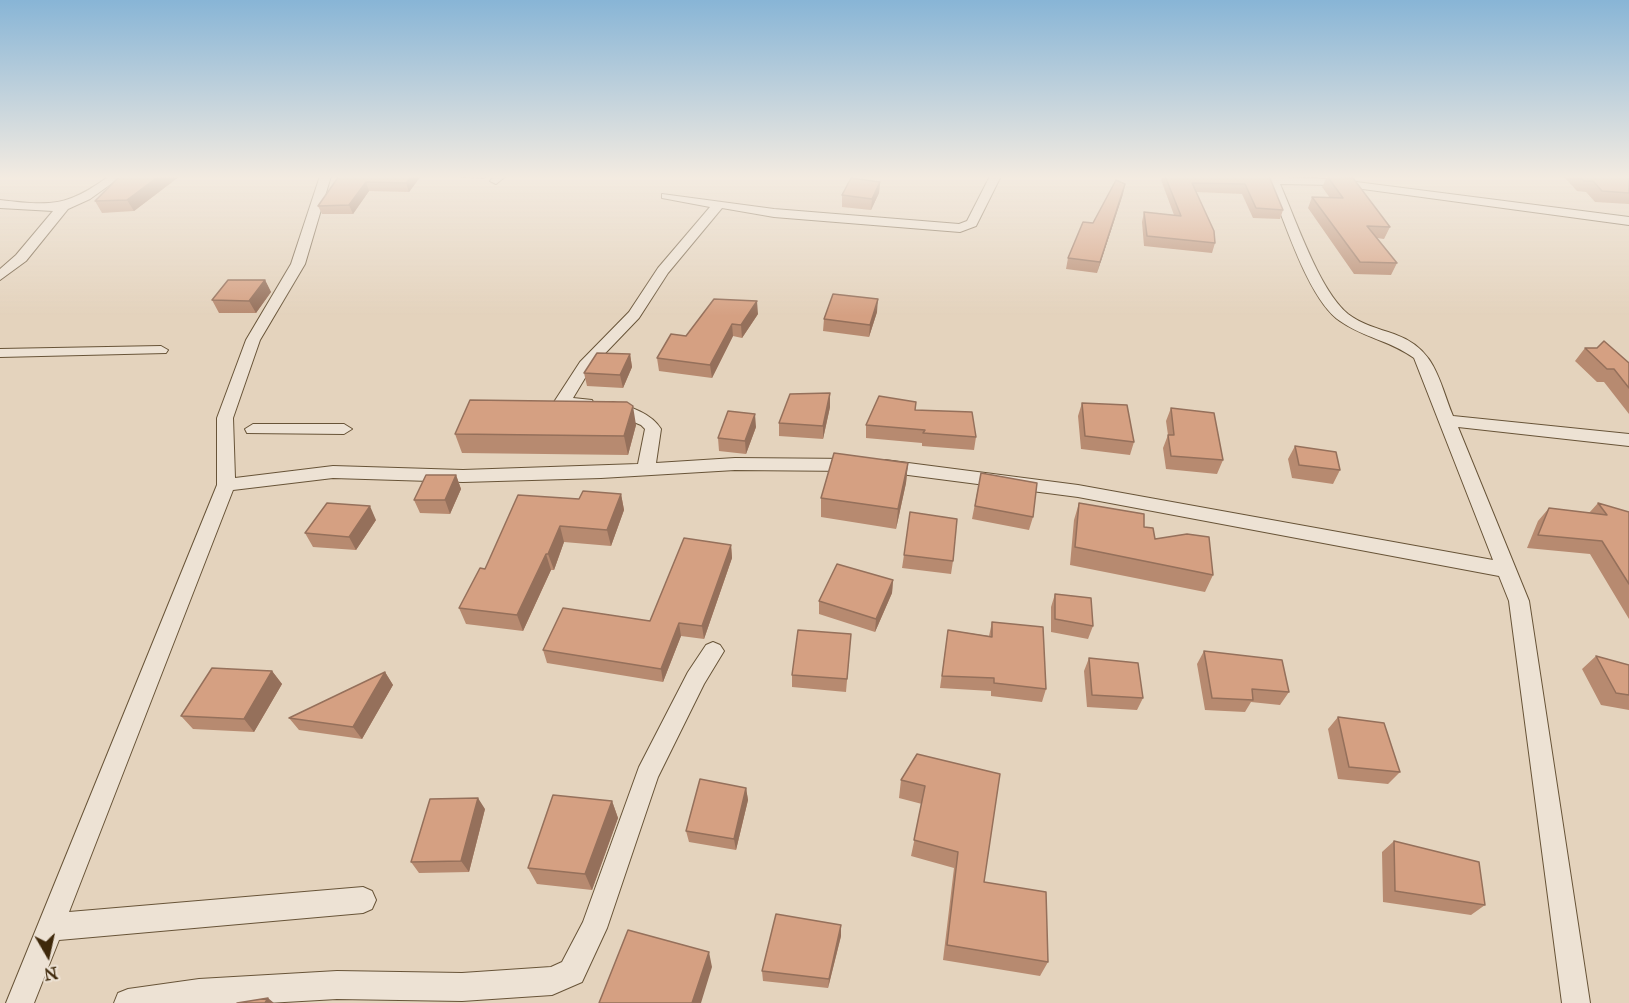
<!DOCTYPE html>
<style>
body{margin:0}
#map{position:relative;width:1629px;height:1003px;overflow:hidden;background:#e4d3bd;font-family:"IM FELL Great Primer",serif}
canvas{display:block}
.north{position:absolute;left:18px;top:925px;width:60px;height:60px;-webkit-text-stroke:4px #ede2d4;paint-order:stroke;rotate:171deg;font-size:16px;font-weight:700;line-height:24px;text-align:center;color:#3f290b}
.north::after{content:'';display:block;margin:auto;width:21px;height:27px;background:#3f290b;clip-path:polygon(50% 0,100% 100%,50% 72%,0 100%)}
</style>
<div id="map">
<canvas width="1629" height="1003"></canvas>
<div class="north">N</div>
</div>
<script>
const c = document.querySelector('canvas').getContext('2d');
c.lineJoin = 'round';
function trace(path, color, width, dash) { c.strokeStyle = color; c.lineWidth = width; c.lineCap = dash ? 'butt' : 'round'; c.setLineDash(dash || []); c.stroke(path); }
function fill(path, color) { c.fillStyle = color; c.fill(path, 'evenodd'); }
const street = new Path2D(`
 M109,176h13l-32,23 -22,10 -42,52 -26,19v-11l16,-14 37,-44 -53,-3v-8c51,6 67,7 109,-24z
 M320,176h11l-26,88 -45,76 -27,78 2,60 98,-12 130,4 175,-6 7,-35 -4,-4 -34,-14 -2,-4 2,-4 6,-1c18,5 38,11 48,27l-5,34 79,-5 119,1 9,6 -9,6 -119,-1 -134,8 -138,4 -130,-4 -100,12 -164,422 294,-25 9,4 4,9 -4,9 -9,4 -304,27 -25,63h-28l211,-518v-67l29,-78 45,-76z
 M494,176h12l-10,8 -6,-3z
 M990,176h11l-25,50 -16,6 -186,-15 -52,-9 -54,65 -29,45 -48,50 -18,30 19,2 2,4 -2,4 -30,-1 -8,-5 26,-40 49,-50 29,-44 52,-61 -48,-9v-4l112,15 185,15 8,-3z
 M1273,177l60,2 296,38v8l-296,-40 -53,-1c16,36 39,106 68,130 13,10 31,15 46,20 42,15 44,45 59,82l176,18v12l-171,-19 71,174 61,402h-28l-53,-402 -10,-25 -421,-79 -193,-25 -9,-6 9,-6 193,25 415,75 -79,-202c-25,-18 -50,-20 -74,-37 -32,-22 -55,-100 -71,-137l-10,-4z
 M161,346l7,4 -2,3 -166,4v-8z
 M253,424h91l8,5 -8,5 -97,-1 -2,-4z
 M713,642l7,3 4,6 -20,33 -46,93 -51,151 -25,54 -30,13 -90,6 -125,-2 -70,4h-153l4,-10 10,-4 71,-10 138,-8 125,2 89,-6 11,-5 21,-40 56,-155 49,-95 18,-27z`);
const wall = new Path2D(`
 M120,176h60l-46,35 -32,2 -7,-12z
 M339,176h82l-12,16 -40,-1 -16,23h-31l-4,-8z
 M453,176h35l-4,3 -30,-2z
 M1162,176h97l24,34 -3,9 -27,-1 -11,-24 -46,-2 19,51 -3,10 -68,-7 -2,-24 2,-10 30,3 -13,-35z
 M1315,176h26l-1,1 50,50 -6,12 -7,-1 20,25 -6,12 -37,-1 -46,-66 4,-11 18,1 -8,-11 5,-10z
 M1563,176h66v28l-34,-2 -9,-10 -9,-1z
 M880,182l-1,11 -8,17 -29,-3v-12z
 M1123,194l-26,79 -31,-4 2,-11 25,-35z
 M265,280l6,12 -15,21h-37l-7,-13z
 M877,312l-8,25 -46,-6 1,-12z
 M758,314l-16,24 -9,-2 -21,42 -53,-7 -2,-13 29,-22z
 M1585,348l44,15v51l-25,-32h-7l-22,-21z
 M630,354l2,13 -9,21 -36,-2 -3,-13z
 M830,393v14l-7,32 -44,-3v-13z
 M1082,403l52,39 -4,13 -49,-6 -3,-33z
 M1171,408l52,52 -6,14 -51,-5 -3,-21 5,-13 -2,-14z
 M915,410l61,27 -2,13 -52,-4v-3l-56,-5v-13z
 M636,425l-8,30 -166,-2 -7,-19z
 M756,427l-10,27 -27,-3 -1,-13z
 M1295,446l45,24 -7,14 -41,-6 -4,-19z
 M908,463l-2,20 -10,46 -75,-12v-19z
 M981,473l52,44 -4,13 -57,-11z
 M456,475l5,14 -11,25 -30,-1 -6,-13z
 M621,494l3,16 -13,36 -47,-4 -10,28h-3l-28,61 -57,-7 -7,-16 26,-39 94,-70z
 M1079,503l65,24 11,12 58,36 -8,17 -135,-27 4,-45z
 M1598,503l31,9v107l-39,-65 -63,-6 11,-27 11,-13 40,5z
 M376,520l-20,30 -43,-3 -8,-14z
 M731,545l1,13 -28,81 -23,-3 -18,46 -116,-19 -4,-13 107,-29z
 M904,555l49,6 -2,13 -49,-6z
 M893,580l-1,13 -17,39 -56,-18v-13z
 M1055,594l38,32 -5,13 -37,-7v-25z
 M992,622l54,67 -4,13 -51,-6v-5l-51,-3 8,-58 41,6z
 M851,634l-5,58 -54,-5v-12z
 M1204,651l85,41 -9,13 -29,-3 -6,10 -40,-2 -8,-46z
 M1596,656l33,9v45l-28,-5 -19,-36z
 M1089,658l54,40 -6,12 -50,-3 -3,-36z
 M272,671l10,13 -28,48 -61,-3 -12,-13z
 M385,672l8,13 -31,54 -63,-9 -10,-12z
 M1338,717l62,55 -12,12 -50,-5 -10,-50z
 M917,754l67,128 64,80 -8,14 -97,-16 11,-92 -43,-12 11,-52 -23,-6 2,-18z
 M746,788l2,12 -12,50 -47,-8 -3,-11z
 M612,801l6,17 -26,72 -55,-6 -9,-16z
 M485,809l-16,63 -50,1 -8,-11z
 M1394,841l91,64 -14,10 -88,-13 -1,-50z
 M841,936l-13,52 -65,-7 -1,-10z`);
const shadedWall = new Path2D(`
 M159,176h21l-46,35 -7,-11z
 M412,176h9l-12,16 -3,-9z
 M366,182l3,9 -16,23 -4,-9z
 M880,182l-1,11 -8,17 1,-11z
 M1125,184l-2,10 -26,79 3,-11z
 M265,280l6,12 -15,21 -7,-12z
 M878,299l-1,13 -8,25 1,-12z
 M757,301l1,13 -16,24 -1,-13z
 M732,324l1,12 -21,42 -2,-13z
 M630,354l2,13 -9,21 -3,-13z
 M830,393v14l-7,32v-13z
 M633,406l3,19 -8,30 -4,-19z
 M755,414l1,13 -10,27 -1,-13z
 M908,463l-2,20 -10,46 2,-20z
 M456,475l5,14 -11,25 -5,-14z
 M621,494l3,16 -13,36 -4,-16z
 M370,506l6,14 -20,30 -7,-13z
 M560,526l4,16 -10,28 -6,-16z
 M731,545l1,13 -28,81 -2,-13z
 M546,554l5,16 -28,61 -6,-16z
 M893,580l-1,13 -17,39 1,-13z
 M679,623l2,13 -18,46 -2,-13z
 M272,671l10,13 -28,48 -10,-13z
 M385,672l8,13 -31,54 -9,-12z
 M746,788l2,12 -12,50 -2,-11z
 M478,798l7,11 -16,63 -8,-11z
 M612,801l6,17 -26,72 -7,-16z
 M841,925v11l-13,52 1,-9z
 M709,952l3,15 -11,36h-9z
 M268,998l6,5h-9z`);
const building = new Path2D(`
 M120,176h39l-32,24 -32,1z
 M339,176h73l-6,7 -40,-1 -17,23 -31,1z
 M1165,176h104l14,34 -27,-2 -11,-24 -53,-1 22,48 1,12 -68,-7 -3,-24 37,4z
 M1327,176l26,2 37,49 -23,-1 30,37 -37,-1 -48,-65 31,1z
 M1579,176h50v17l-27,-2 -9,-10h-9z
 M851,178l29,4 -8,17 -30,-4z
 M1116,180l9,4 -25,78 -32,-4 15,-36 10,1z
 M228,280h37l-16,21 -37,-1z
 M833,294l45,5 -8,26 -46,-6z
 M714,299l43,2 -16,24 -9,-1 -22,41 -53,-7 14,-24 15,2z
 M1604,341l25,22v25l-15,-19h-7l-22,-21h12z
 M597,353l33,1 -10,21 -36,-2z
 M830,393l-7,33 -44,-3 11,-29z
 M879,396l37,6 -1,8 57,2 4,25 -53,-4 2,-3 -59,-5z
 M470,400l157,2 6,4 -9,30 -169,-2z
 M1082,403l45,2 7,37 -49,-6z
 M1171,408l43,5 9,47 -52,-4 -3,-21h6z
 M728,411l27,3 -10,27 -27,-3z
 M1295,446l41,6 4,18 -41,-5z
 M834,453l74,10 -10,46 -77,-11z
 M981,473l56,10 -4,34 -58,-11z
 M426,475h30l-11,25h-31z
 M583,491l38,3 -14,36 -47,-4 -12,28h-2l-29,61 -58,-7 21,-40 5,1 33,-74 61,4z
 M327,503l43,3 -21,31 -44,-4z
 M1079,503l65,11v13l9,1 2,11 32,-5 22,3 4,38 -138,-28z
 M1598,503l31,9v72l-27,-43 -64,-6 11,-27 58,7z
 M910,512l47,7 -4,42 -49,-6z
 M684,538l47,7 -29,81 -23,-3 -18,46 -118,-19 20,-42 87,13z
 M837,564l56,16 -17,39 -57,-18z
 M1055,594l36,4 2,28 -38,-7z
 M992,622l51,5 3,62 -52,-6v-5l-52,-2 6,-46 44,7z
 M798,630l53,4 -4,45 -55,-4z
 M1204,651l78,9 7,32 -37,-3 1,11 -41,-2z
 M1596,656l33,9v30l-13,-2z
 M1089,658l49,5 5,35 -51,-3z
 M212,668l60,3 -28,48 -63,-3z
 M385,672l-32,55 -64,-9z
 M1338,717l46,6 16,49 -51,-5z
 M917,754l83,20 -16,108 62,10 2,70 -101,-17 11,-93 -44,-12 11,-54 -24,-6z
 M700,779l46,9 -12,51 -48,-8z
 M553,795l59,6 -27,73 -57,-6z
 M478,798l-17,63 -50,1 19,-63z
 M1394,841l85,21 6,43 -90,-14z
 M776,914l65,11 -12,54 -67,-8z
 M628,930l81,22 -17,51h-93z
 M268,998l-3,5h-28z`);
trace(street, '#685438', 2);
fill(street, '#ede2d4');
fill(wall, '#b78a70');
fill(shadedWall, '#95705b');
fill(building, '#d5a082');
trace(building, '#95705b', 1.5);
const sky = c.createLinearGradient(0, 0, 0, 316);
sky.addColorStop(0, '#88b5d6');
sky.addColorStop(0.56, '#f3ebe1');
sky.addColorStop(1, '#f3ebe100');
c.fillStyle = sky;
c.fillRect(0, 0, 1629, 316);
</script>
